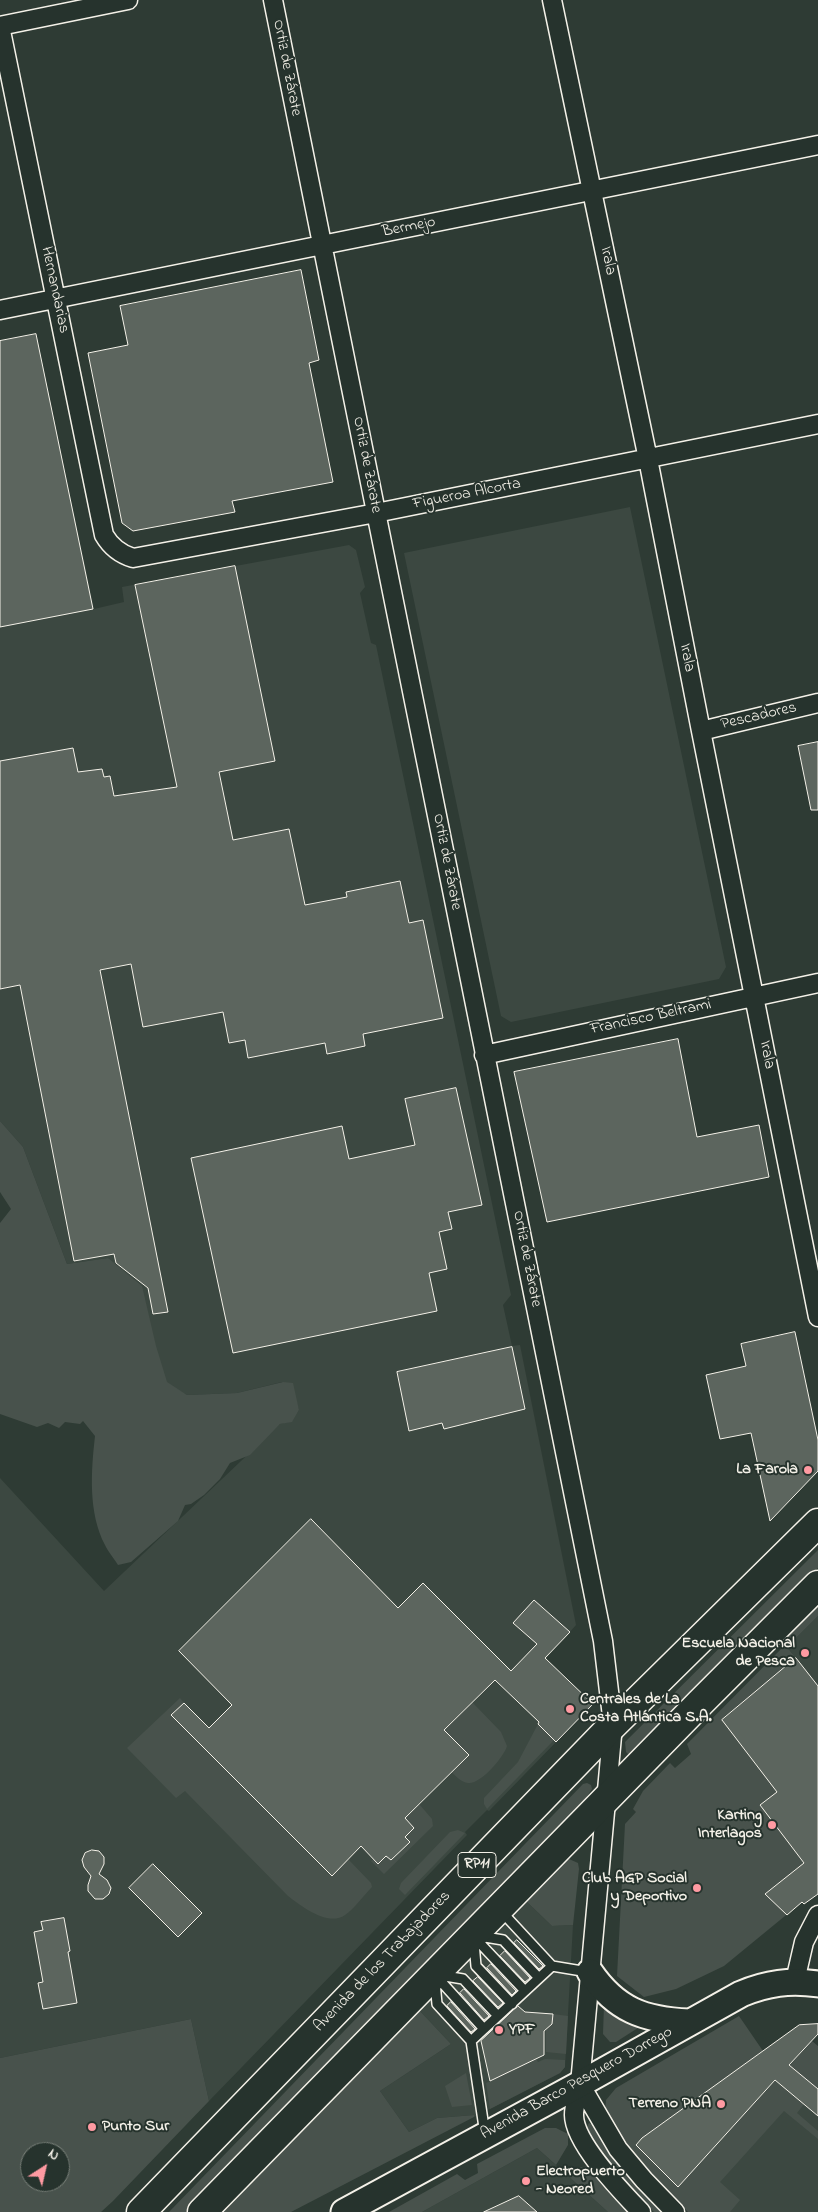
<!DOCTYPE html>
<meta charset="utf-8">
<style>
body{margin:0}
#map{position:relative;width:818px;height:2212px;overflow:hidden;background:#2e3b34;font-family:"Indie Flower",sans-serif}
canvas{display:block}
.north{position:absolute;left:20px;top:2142px;width:50px;height:50px;box-sizing:border-box;background:#26332d;border:1px solid #787f78;border-radius:50%;rotate:35deg;font-size:14px;font-weight:700;line-height:20px;text-align:center;color:#f4f1e8}
.north::after{content:'';display:block;margin:auto;width:18px;height:22px;background:#ff9aa2;clip-path:polygon(50% 0,100% 100%,50% 72%,0 100%)}
</style>
<div id="map">
<canvas width="818" height="2212"></canvas>
<div class="north">N</div>
</div>
<script>
const c = document.querySelector('canvas').getContext('2d');
c.lineJoin = 'round';
function fill(path, color) { c.fillStyle = color; c.fill(path, 'evenodd'); }
function trace(path, color, width, dash) { c.strokeStyle = color; c.lineWidth = width; c.lineCap = dash ? 'butt' : 'round'; c.setLineDash(dash || []); c.stroke(path); }
function write(font, color, halo, rows, align = 'center') {
  c.font = font + ' "Indie Flower",sans-serif'; c.lineWidth = 4; c.setLineDash([]); c.textBaseline = 'middle'; c.strokeStyle = halo; c.fillStyle = color; for (const [text, x, y, turn = 0] of rows) {
    c.save(); c.translate(x, y); c.rotate((+turn || 0) * Math.PI / 180); c.textAlign = isNaN(turn) ? turn : align; if (halo) c.strokeText(text, 0, 0); c.fillText(text, 0, 0); c.restore();
  }
}
const built = new Path2D(`
 M36,334l58,275 30,-7 -2,-15 227,-42 7,5 9,37 -5,6 11,50 5,2 135,650 -8,10 9,41 8,-1 56,280 -30,34 47,45 -104,107 -2,-1 -22,22 2,3 -258,266 -18,-82 -191,39v-580l104,113 176,-167 12,-3 7,-11 -5,-16 -12,-12 -45,11 -50,2 -24,-13 -55,-124 -41,6 -44,-117 -23,-26v-780z
 M630,507l96,460 -7,12 -208,43 -10,-6 -97,-463z
 M818,1616v70l-31,-39z
 M526,1901l26,25 21,-1 -8,142 -5,6 -86,44v-2l-37,3 -28,14 -29,-41 71,-47 -32,-34z
 M818,2061v151h-112l-28,-25 106,-116z
 M537,2148l71,64h-186z`);
const green = new Path2D(`
 M0,1121l23,26 44,117 41,-6 34,28 14,60 11,36 20,13 50,-2 46,-11 10,1 6,27 -7,12 -12,2 -30,31 -20,8 -10,16 -16,16 -13,9 -6,1 -7,16 -47,41 -13,3c-4,-7 -10,-13 -13,-20 -17,-32 -14,-74 -10,-109l-12,-15 -3,3 -15,-2 -6,6 -11,-5 -11,4 -37,-13v-191l11,-14 -11,-17z
 M818,1550v18l-185,184 -4,3 -3,-3 -1,-10z
 M818,1600v16l-31,31 31,39v208l-14,10 -2,-2 -78,64 -48,23 -32,8 -27,-21 8,-152 11,-12 -3,-3 10,-18 27,-28 5,5 16,-14 -4,-10 98,-99 -3,-5z
 M180,1698l4,5 -12,13 159,160 17,-17 23,24 1,4c-9,9 -17,21 -27,28 -17,12 -44,-9 -57,-19l-103,-105 -9,7 -49,-50z
 M472,1702l29,30 6,14c-3,11 -27,39 -39,37 -7,-1 -12,-7 -17,-11l17,-17 -24,-25z
 M538,1724l16,16 -67,69 -3,-5v-6l34,-36z
 M587,1783l4,2 1,4 -7,10 -399,413h-17l414,-428z
 M419,1804l13,15 1,7 -49,48 -13,-13 3,-2 5,4 35,-35 -9,-10z
 M458,1830l7,3 -60,62 -6,-6 2,-6 49,-51z
 M569,1859l9,4 1,6 -6,56 -21,1 -26,-25 36,-38z
 M604,2005l37,21 -25,16h-6l-7,-8z
 M419,2010l32,34 -71,47 29,41 28,-14 37,-3v2l-183,95h-67z
 M553,2014l15,2 -2,38 -20,-2v-23l6,-5z
 M739,2016l24,35 -121,87 -6,6 42,42 134,-145 6,5v43l-24,7 10,8 -7,9 21,18v8l-34,-28 -64,71 20,18 -10,12h-42l-35,-35 -25,-29 -23,-37 1,-11 10,-12z
 M191,2019l18,82 -96,100 -12,11h-101v-154zM30,2152h30v30h-30z
 M536,2059l2,3 7,-3 20,1v7l-5,6 -70,36 -4,-26z
 M466,2073l6,32 -20,2 -7,-21z
 M589,2123l4,2 30,44 41,43h-10c-23,-22 -58,-55 -67,-86z
 M545,2128h11l12,6v11l-12,20 -19,-17 -115,64h-33l68,-38 8,6 13,-7 -1,-9z
 M589,2166l39,45v1h-20l-41,-37 8,-7z`);
const building = new Path2D(`
 M301,270l18,90 -10,3 24,119 -101,19 3,11 -102,19 -11,-8 -34,-170 40,-8 -8,-39z
 M36,334l57,275 -93,18v-286z
 M235,566l40,195 -56,11 14,68 56,-11 16,76 42,-8 -1,-5 54,-11 9,42 14,-3 20,98 -80,16 2,12 -38,8 -2,-11 -77,15 -3,-18 -16,3 -6,-31 -80,15 -12,-63 -31,6 68,342 -15,2 -5,-26 -32,-25 -2,-9 -40,7 -54,-276 -20,4v-228l73,-13 5,24 24,-3 2,8 6,-1 4,20 63,-9 -42,-202z
 M818,742v68h-7l-13,-64z
 M678,1039l19,98 62,-12 10,52 -222,45 -33,-150z
 M456,1088l26,117 -34,7 4,17 -13,3 8,37 -18,4 8,38 -204,42 -42,-195 151,-32 7,33 66,-14 -10,-46z
 M795,1332l23,108v31l-48,50 -19,-88 -31,6 -14,-64 40,-9 -5,-22z
 M512,1347l13,62 -81,20 -2,-6 -33,8 -12,-59z
 M311,1519l87,89 25,-25 88,88 26,-27 -24,-21 21,-23 36,32 -25,26 48,46 -37,38 -18,-18 1,-2 -44,-42 -51,50 25,25 -64,63 9,10 -9,9 5,5 -19,18 -5,-4 -8,8 -17,-18 -29,30 -161,-161 13,-12 25,25 23,-23 -53,-54z
 M796,1658l22,28v208l-14,10 -2,-2 -15,13 -22,-21 39,-31 -44,-58 17,-13 -55,-72z
 M92,1850l7,1 5,6v7l-5,10 8,6 4,8 -2,6 -6,5h-8l-7,-8v-6l3,-9 -7,-9 -2,-7 3,-7z
 M153,1864l49,49 -24,24 -49,-49z
 M64,1918l6,33 -2,1 9,51 -34,6 -5,-26 5,-1 -9,-50 9,-2 -2,-8z
 M517,1940l26,26 -4,3 -25,-26z
 M505,1951l25,27 -5,4 -25,-26z
 M491,1964l25,27 -4,4 -25,-27z
 M478,1977l25,26 -5,4 -25,-26z
 M464,1989l25,27 -5,4 -24,-27z
 M451,2002l24,27 -4,3 -24,-26z
 M518,2006l7,6 28,2 -1,10 -8,7v24l-54,26 -9,-40z
 M818,2024v10l-29,31 29,24v27l-43,-36 -97,107 -42,-42 6,-7 157,-113z
 M519,2196l18,16h-53z`);
const service = new Path2D(`
 M501,1911l51,55
 M479,1936l24,4 36,38
 M474,1937l51,54
 M474,1943l2,23 36,38
 M439,1975l24,4 35,37
 M436,1976l48,53
 M435,1982l2,22 34,37 14,93
 M471,2041l81,-75 36,6`);
const minor = new Path2D(`
 M273,0l330,1641 10,84 -33,359c-2,10 -6,21 -6,31 0,28 48,77 67,97
 M552,0l96,459 53,272 117,586
 M0,26l104,509c7,12 16,19 29,23l243,-45 442,-89
 M0,26l128,-26
 M0,310l818,-165
 M701,731l117,-28
 M484,1055l334,-72
 M795,1981l9,-39 14,-27
 M580,2084l38,65 26,31 31,32`);
const secondary = new Path2D(`
 M590,1972c26,38 54,48 99,50
 M344,2212l236,-128 161,-90c26,-11 49,-14 77,-10`);
const primary = new Path2D(`
 M141,2212l472,-487 205,-202
 M202,2212l498,-509 118,-118`);
const markers = [
 [808,1470,5,"#ff9aa2"],
 [805,1653,5,"#ff9aa2"],
 [570,1709,5,"#ff9aa2"],
 [772,1825,5,"#ff9aa2"],
 [697,1888,5,"#ff9aa2"],
 [499,2030,5,"#ff9aa2"],
 [721,2104,5,"#ff9aa2"],
 [92,2127,5,"#ff9aa2"],
 [526,2181,5,"#ff9aa2"]
];
const shields = [
 [477,1865,38]
];
const shieldNames = [
 ["RP11",477,1865]
];
const streetNames = [
 ["Ortiz de Zárate",286,68,79],
 ["Bermejo",409,228,-11],
 ["Irala",607,261,78],
 ["Hernandarias",54,290,78],
 ["Ortiz de Zárate",366,465,79],
 ["Figueroa Alcorta",467,495,-11],
 ["Irala",686,658,79],
 ["Pescadores",759,717,-13],
 ["Ortiz de Zárate",446,862,79],
 ["Francisco Beltrami",651,1018,-12],
 ["Irala",766,1055,79],
 ["Ortiz de Zárate",526,1259,79],
 ["Avenida de los Trabajadores",383,1962,-46],
 ["Avenida Barco Pesquero Dorrego",577,2084,-29]
];
const poiNames = [
 ["La Farola",798,1470],
 ["Escuela Nacional",795,1644],
 ["de Pesca",795,1662],
 ["Centrales de La",580,1700,"left"],
 ["Costa Atlántica S.A.",580,1718,"left"],
 ["Karting",762,1816],
 ["Interlagos",762,1834],
 ["Club AGP Social",687,1879],
 ["y Deportivo",687,1897],
 ["YPF",509,2030,"left"],
 ["Terreno PNA",711,2104],
 ["Punto Sur",102,2127,"left"],
 ["Electropuerto",536,2172,"left"],
 ["- Neored",536,2190,"left"]
];
fill(built, '#3c4841');
fill(green, '#48524c');
fill(building, '#5c655e');
trace(building, '#f4f1e8', 1);
trace(service, '#f4f1e8', 12);
trace(minor, '#f4f1e8', 21);
trace(secondary, '#f4f1e8', 29);
trace(primary, '#f4f1e8', 31);
trace(service, '#26332d', 9);
trace(minor, '#26332d', 18);
trace(secondary, '#26332d', 25);
trace(primary, '#26332d', 28);
for (const [x, y, r, color] of markers) { const dot = new Path2D(); dot.arc(x, y, r, 0, 2 * Math.PI); c.fillStyle = color; c.fill(dot); trace(dot, '#26332d', 2); }
for (const [x, y, w] of shields) { const box = new Path2D(); box.roundRect(x - w / 2, y - 12.5, w, 25, 4); c.fillStyle = '#26332d'; c.fill(box); trace(box, '#f4f1e8', 1); }
write('bold 15px', '#f4f1e8', null, shieldNames);
write('16px', '#f4f1e8', '#26332d', streetNames);
write('bold 16px', '#f4f1e8', '#26332d', poiNames, 'right');
</script>
